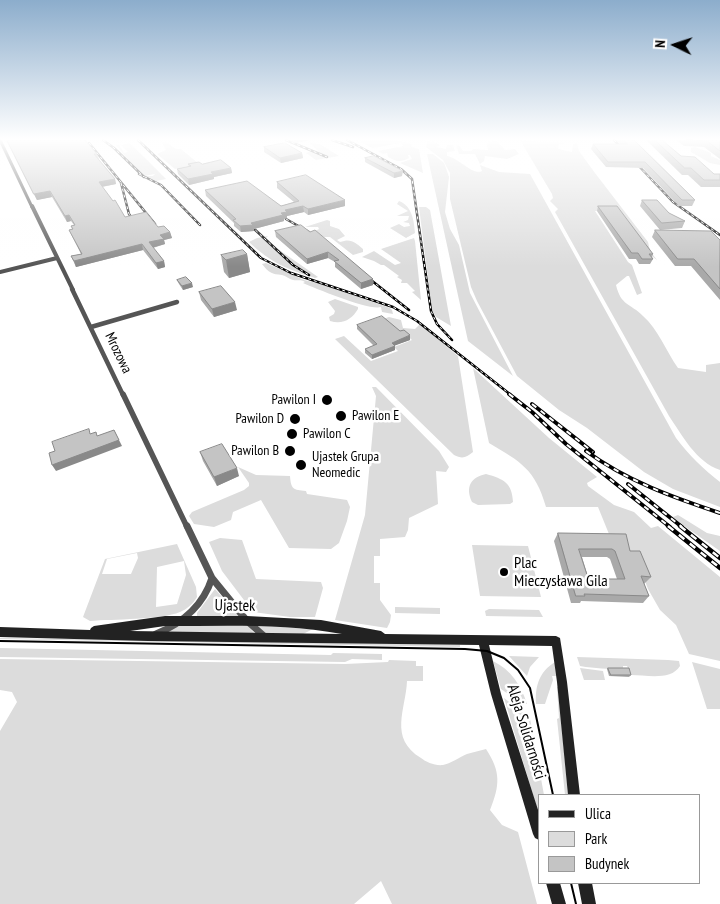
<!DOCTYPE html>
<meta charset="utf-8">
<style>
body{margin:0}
#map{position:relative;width:720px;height:904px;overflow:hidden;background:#fff;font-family:"PT Sans Narrow",sans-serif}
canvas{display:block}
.legend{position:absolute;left:538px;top:794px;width:162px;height:90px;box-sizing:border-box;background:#fff;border:1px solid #999;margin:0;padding:6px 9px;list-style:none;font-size:15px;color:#000}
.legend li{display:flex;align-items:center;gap:10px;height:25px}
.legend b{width:25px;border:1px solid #999}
.north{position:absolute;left:650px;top:20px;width:50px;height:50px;-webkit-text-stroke:4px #fff;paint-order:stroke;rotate:274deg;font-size:14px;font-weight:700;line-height:20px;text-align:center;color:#000}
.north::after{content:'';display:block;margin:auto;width:18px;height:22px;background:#000;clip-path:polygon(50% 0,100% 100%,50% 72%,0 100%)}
</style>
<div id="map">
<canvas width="720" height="904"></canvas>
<ul class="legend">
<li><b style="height:6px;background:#222"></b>Ulica</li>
<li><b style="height:14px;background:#dcdcdc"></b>Park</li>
<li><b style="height:14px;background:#c4c4c4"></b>Budynek</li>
</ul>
<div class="north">N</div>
</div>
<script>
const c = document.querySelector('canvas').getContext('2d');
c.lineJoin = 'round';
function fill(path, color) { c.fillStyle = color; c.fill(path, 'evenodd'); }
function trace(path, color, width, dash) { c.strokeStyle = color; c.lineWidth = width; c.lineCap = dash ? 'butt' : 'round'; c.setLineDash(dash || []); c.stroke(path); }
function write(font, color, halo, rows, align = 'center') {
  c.font = font + ' "PT Sans Narrow",sans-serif'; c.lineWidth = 5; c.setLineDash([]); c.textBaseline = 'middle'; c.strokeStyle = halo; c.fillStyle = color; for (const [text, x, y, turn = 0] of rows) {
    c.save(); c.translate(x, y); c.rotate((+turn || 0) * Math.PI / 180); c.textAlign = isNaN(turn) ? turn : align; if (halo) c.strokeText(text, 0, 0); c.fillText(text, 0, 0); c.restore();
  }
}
const green = new Path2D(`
 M357,140h41l13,4 1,3 7,2 4,24 -23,-10 12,-4 -2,-4h-2l1,3c-8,5 -14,3 -21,-1l-1,-4 -4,1 -5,-3 25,-5 -2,-3 -29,5z
 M427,140l12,4 1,1 -3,2 9,2 1,-4h6l2,6 -8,1v4c12,2 26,20 35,15l-2,-6 19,7 31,2 146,264c13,17 27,31 44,44v25l-47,-18 -29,-17 -57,-44 -28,-18 -42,-34 -40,-75 -6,-14 -21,-88v-26l-7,-13 -17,-13z
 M490,140l1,3 1,-3 5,1 8,9 10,-1 4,5 -12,5 -22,-3 -1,5 -4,3 -5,-10h-16l-3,-9 4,1 3,5h8l2,-2 15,1 -1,-6z
 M520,140l43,3 2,1h-6l-1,5 14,3 1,-8 4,-1 2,8 16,22 53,69 2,9 7,9 -9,-7 -41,-42h-12l33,51 4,3 10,28 -5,2 -8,-19h-2l-11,9c5,21 14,18 27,31 15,13 23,35 35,52l28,4v-7l14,-2v107c-24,-8 -38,-35 -51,-54l-114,-204 3,-3 -8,-8 3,-3 -1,-4z
 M165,141l11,8h5l18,15 -24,5 -18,-15 9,-4 -4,-7z
 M130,143l36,36 -10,2 -10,-5h7l2,-2 -11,2 -7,-5 -21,-26h3l5,8 4,-1 -7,-7z
 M310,143l10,1 19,12 -23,4 -10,-7 5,-2 8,1z
 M695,147l16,6v3l9,4v5l-10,-2 -19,-11v-4z
 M427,154h6l11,9 2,5 3,9 -4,35 5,17 9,16 11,48 43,83 -45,-35z
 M399,201c13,5 15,19 16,32l-9,5 -16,-10 9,-4 5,3 6,-1 -1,-3 -6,-1 5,-2 1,-4h-12l11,-5 -11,-7z
 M419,207h7l4,3 21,116 -15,-9 -4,-7z
 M327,220l3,1v5l9,3 6,7 -8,4 3,2c11,-4 15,0 23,7v3l-10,3 -23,-18h-6l-9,-6 4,-2 -1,-2h-13z
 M268,236l-2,2 2,4 50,35 -3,1c-28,-9 -44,-15 -66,-36l8,-4z
 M414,238l1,3 6,59 -9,-8 3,-1 -8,-8h-6l1,-3 -5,-3 2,-1 -15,-11h-3l-7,-4 -12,-4 12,-6 21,14 6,-2 -20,-14z
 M266,263l38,17 17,4 69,24 2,2 1,4 -11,-2 -1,-5c-11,4 -64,-18 -78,-24l2,-1c-5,-3 -7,-1 -12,-2 -4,-1 -7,-4 -11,-5 -10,-1 -13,-2 -20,-11z
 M335,299l23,8v2c-6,10 -15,16 -28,12l-1,-4 5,-3 1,-3 -7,-9z
 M389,317l12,3 2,8 12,1 5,-5 38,32 15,96c-7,6 -11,7 -19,3l-119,-116 9,-3 27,25 27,-10 -4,-4 18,-7 -10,-9 -10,4 -9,-16z
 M473,368l76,70 48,39 -10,6 1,3 26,19 20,7 17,16 7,-2 62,51v84l-31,-7 -13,-29 -16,-15 -12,-21 -12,-31 -25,-19 -13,-32h-52c-11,-38 -25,-45 -57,-64z
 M372,387h4l63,64 10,16 -3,5 -10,-1 2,33 -29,14 -1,12 -3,7 -25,2v17h-6v27h6v17l11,15 -1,7 -3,6 -52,-8 30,-105 11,-119z
 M238,467l18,8 34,1c1,13 3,14 16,15l1,3 40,6 3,7 -3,14 -8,22 -8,6 -42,-1 -28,-48 -28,12 -2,8 -17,7 -20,-3 -5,-8 3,-4 52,-22 5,-4v-3z
 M486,474c18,5 26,9 27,28l-3,2 -32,1 -6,-3c-7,-15 -1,-25 14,-28z
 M678,515l29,18 13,3v15l-43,-30 -4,-4z
 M220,538l22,2 14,39 65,3 2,6 -8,29h-25l-37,-5 -31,-41 -13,-29z
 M177,544l19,43 1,10c-4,7 -10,12 -17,15 -19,8 -67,7 -90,9l-7,-4 22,-58zM137,553l1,5 -7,16h-29l5,-15zM184,561l2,14 -9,29 -21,3 1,-40z
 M472,545l56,1 13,51 -61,-1z
 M215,589l26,30 -44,-2v-4z
 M395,607l45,1v6l-45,-1z
 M489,609l50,1 4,7 -57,-1 -1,-5z
 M182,623l64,1 8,9h-88z
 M254,625l59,4 -12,6 -35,-1z
 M0,638l460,7v2l-460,-8z
 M0,648l331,7 2,-2 49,1v6l-30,-1 -7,3 -345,-5z
 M509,656l30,1 -9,10 -3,9z
 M577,657l91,3 11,1 1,5c-9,15 -34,9 -49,9l-4,-9h-4v4c-16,-2 -27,-1 -43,-4z
 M0,659l345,5 43,-2 1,-2 27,1v5h7v15h-16c-1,28 -19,57 14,77 5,4 14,8 22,7 7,-1 17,-8 24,-11 6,-2 13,-3 19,-5 15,23 14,36 4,61l12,15 16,7 19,72h-145l-11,-23 -27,23h-354v-173l17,-29 -5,-10 -12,-2z
 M493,661c18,9 28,24 34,43l-6,-1 -20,-14z
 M555,662l1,14h-4l1,4 -8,24h-9c-1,-18 3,-32 19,-42z
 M692,662l28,7v40h-13z
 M580,668l23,3 2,9h-21z
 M557,687h1l10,108h-3l-8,-76 2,-1z
 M504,698l18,14 7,1 15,82h-5v20z`);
const streetFar4 = new Path2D(`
 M0,140l32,67`);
const streetFar3 = new Path2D(`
 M32,206l41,84
 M0,272l57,-14`);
const streetFar2 = new Path2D(`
 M72,289l51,106
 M91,327l86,-25`);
const streetFar1 = new Path2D(`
 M123,394l64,133`);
const street = new Path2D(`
 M187,526l25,52 35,43 17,15
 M156,634c27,-11 47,-28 56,-56`);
const secondary = new Path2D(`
 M165,616h82l74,4 60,11 4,3 171,2 4,2 7,44 13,113h-12l-11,-113 -5,-36 -63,-1 12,49 38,119v27l-4,-2 -2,-4 -42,-140 -12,-49 -331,-4 -148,-4v-10l90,3 1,-2 3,-2zM165,626c59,0 119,-3 177,8l-212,-3z
 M546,883h14l6,21h-14z
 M578,883h14l4,21h-14z`);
const tram = new Path2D(`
 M0,641l465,8 22,2 17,7 14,12 12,18 23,107
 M571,883l5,21`);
const railFar2 = new Path2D(`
 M103,140l11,8 30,29
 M138,140l123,118 30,15 102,34 24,14 94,74
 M286,140l41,17
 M332,140l21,7
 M347,140l54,29 11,10 19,132 6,13 15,16
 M614,140l59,62 47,33
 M89,143l66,81
 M139,174l22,11 39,40
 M121,183l8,31 9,13
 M286,219l23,13
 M251,226l42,39 16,10
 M362,273l47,37`);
const railFar1 = new Path2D(`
 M509,394l23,18 34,32 104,83
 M532,404l61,48
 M586,451c41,30 86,46 134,62
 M628,484l54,43`);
const rail = new Path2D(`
 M668,526l52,42
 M680,526l40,32`);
const wall = new Path2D(`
 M7,140l90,14 2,5h-1l17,20 1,5 -14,3 23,30 33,10 12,5 2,6 -8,2 1,4 -12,4 11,13 1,6 -7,2 -15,-19 -67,17 -5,-11 10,-2 -12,-24 3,-1 -1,-3 3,-1 -3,-4 -4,1 -15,-25 -15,3z
 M289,140h21l-15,3z
 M616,140h18l61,60 -3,6h-13l-36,-38 -37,-1 -15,-18 2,-5h27z
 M646,140h16l19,16 33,18h6v13h-19l-13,-12h-6z
 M676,140h44v19l-16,-12 -20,-1z
 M264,147l38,6 1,5 -22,5 -17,-11z
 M365,158l37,18 -8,2 -29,-16z
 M188,164h14l29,4 1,5 -18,4v2l-25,6 -11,-11 -1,-5 12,-2z
 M277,182l68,24 -37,9 -4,-3 -17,4v2l-3,1v2l-30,8v2l-13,1 -7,-6v-3l-28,-27 -1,-6 76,16 13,-4 -17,-14z
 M642,200l43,21 -3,7 -22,2 -20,-24z
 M598,206l55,48 -1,3 1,2 -3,5h-11l-3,-5h-7l-32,-48z
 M301,225l72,54v6l-12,4 -26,-22v-5l-7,-4 -21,6 -31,-27 -1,-6z
 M655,230l65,10v60l-29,-34h-16l-23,-29z
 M247,254l3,18 -21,6 -5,-6 -3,-17z
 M177,280l16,7 -10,3 -4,-6z
 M199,292l38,18 -23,7 -13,-17z
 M357,325l53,15 -15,5v5l-23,9 -7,-6v-4l9,-3 -17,-17z
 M200,452l39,24 -22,10 -14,-25z
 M558,533l72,18 21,26 -7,7 5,12 -6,7 -62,-2 -1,2h-9l-17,-62zM582,557h25l3,2 7,20h-26l-3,-2z
 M608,668l23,7 -2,2 -20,-1 -2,-7z`);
const shadedWall = new Path2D(`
 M294,140h16l-15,3z
 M302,153l1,5 -22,5 -1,-5z
 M231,168l1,5 -18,4v2l-25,6 -1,-6 23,-7z
 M403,171l-1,5 -8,2v-5z
 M115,179l1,5 -16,3 -1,-5z
 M50,191l2,6 -15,3 -3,-6z
 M345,200v6l-37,9v-6z
 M303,206l1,6 -17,4v2l-3,1v2l-30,8v2l-13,1 -1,-6 41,-13 4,-3z
 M69,215l2,6 -4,1 -2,-6z
 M170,232l2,6 -8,2 1,4 -14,4 -2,-6 11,-7z
 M142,244l1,6 -67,17 -2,-6z
 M328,252v6l-21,6v-5z
 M247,254l3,18 -21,6 -3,-18z
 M164,261l1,6 -7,2 -2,-6z
 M373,279v6l-12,4v-6z
 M192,283l1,4 -10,3 -1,-4z
 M235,302l2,8 -23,7 -2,-8z
 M410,335v5l-19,7 1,-4z
 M395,346v4l-23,9v-4z
 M114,430l8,16 -66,25 -4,-6z
 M237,468l2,8 -22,10 -3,-9z`);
const building = new Path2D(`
 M7,140h78l12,14h-3l21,25 -16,3 14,19 2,-1 10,17 21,-5 12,15 6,-1 6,6 -10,3 4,4 -15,3 15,19 -8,2 -14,-19 -68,17 -3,-5 11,-2 -13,-24 4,-1 -2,-3 4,-1 -6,-10 -4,1 -15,-25 -16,3z
 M623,140h11l61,60h-13l-37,-38h-37l-15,-18h34z
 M655,140h7l19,16 14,1 19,17h6v6h-16l-13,-12h-6z
 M686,140h34v11l-13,-10z
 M285,143l17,10 -22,5 -16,-11z
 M374,156l29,15 -9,2 -29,-15z
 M221,160l10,8 -20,4 2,2 -25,5 -11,-10 14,-3 -3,-2 11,-2 3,2z
 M306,175l39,25 -37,9 -5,-3 -18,4 2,2 -6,1 2,2 -32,8 2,2 -13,1 -7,-6 3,-1 -31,-29 42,-9 34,25 18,-5 -22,-19z
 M642,200h15l12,13 16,8 -23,2z
 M598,206h19l36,48h-4l4,5h-11l-4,-6h-6z
 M301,225l9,7 5,-2 58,49 -12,4 -27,-22 5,-1 -11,-8 -21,7 -32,-28z
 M655,230l56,1 9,9v49l-26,-30h-16z
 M243,250l4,4 -21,6 -5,-5z
 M186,277l6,6 -10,3 -5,-6z
 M221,286l14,16 -23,7 -13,-17z
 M382,316l18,15 4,-1 6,5 -18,8 3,3 -23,9 -7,-6 12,-5 -20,-19z
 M89,429l1,5 6,-2 1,4 17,-6 5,10 -67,25 -3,-12 6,-2 -3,-9z
 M222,444l15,24 -23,9 -14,-25z
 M558,533l68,1 4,17h10l11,26 -10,-1 8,20 -65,-2 1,2h-9zM579,549h33l3,2 10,28h-34l-3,-2z
 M608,668h21l2,7h-20z`);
const markers = [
 [327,400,6,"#000"],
 [341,416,6,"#000"],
 [295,419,6,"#000"],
 [292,434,6,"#000"],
 [290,451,6,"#000"],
 [301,465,6,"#000"],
 [504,572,5,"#000"]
];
const streetNames = [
 ["Mrozowa",118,353,64]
];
const poiNames = [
 ["Pawilon I",316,400],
 ["Pawilon E",352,416,"left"],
 ["Pawilon D",284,419],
 ["Pawilon C",303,434,"left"],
 ["Pawilon B",279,451],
 ["Ujastek Grupa",312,457,"left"],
 ["Neomedic",312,473,"left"]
];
const nearPoinames = [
 ["Plac",514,563],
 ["Mieczysława Gila",514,581]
];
const nearStreetnames = [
 ["Ujastek",235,606,1],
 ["Aleja Solidarności",526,732,73]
];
fill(green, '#dcdcdc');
trace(streetFar4, '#555', 3);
trace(streetFar3, '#555', 4);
trace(streetFar2, '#555', 4.5);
trace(streetFar1, '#555', 5.5);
trace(street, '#555', 7);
fill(secondary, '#222');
trace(tram, '#000', 2);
trace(railFar2, '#000', 2.5);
trace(railFar1, '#000', 4);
trace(rail, '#000', 4.5);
trace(railFar2, '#fff', 1, [3]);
trace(railFar1, '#fff', 2, [5.5]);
trace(rail, '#fff', 2.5, [7]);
fill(wall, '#a9a9a9');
fill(shadedWall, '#898989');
fill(building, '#c4c4c4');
trace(building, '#898989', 1);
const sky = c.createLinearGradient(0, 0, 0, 267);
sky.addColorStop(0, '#8cadcc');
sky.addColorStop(0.52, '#fff');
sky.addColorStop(1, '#ffffff00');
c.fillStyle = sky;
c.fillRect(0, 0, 720, 267);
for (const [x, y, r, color] of markers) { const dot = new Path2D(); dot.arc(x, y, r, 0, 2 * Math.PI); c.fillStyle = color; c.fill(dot); trace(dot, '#fff', 2); }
write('14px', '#000', '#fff', streetNames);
write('14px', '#000', '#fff', poiNames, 'right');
write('16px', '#000', '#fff', nearPoinames, 'left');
write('16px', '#000', '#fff', nearStreetnames);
</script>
